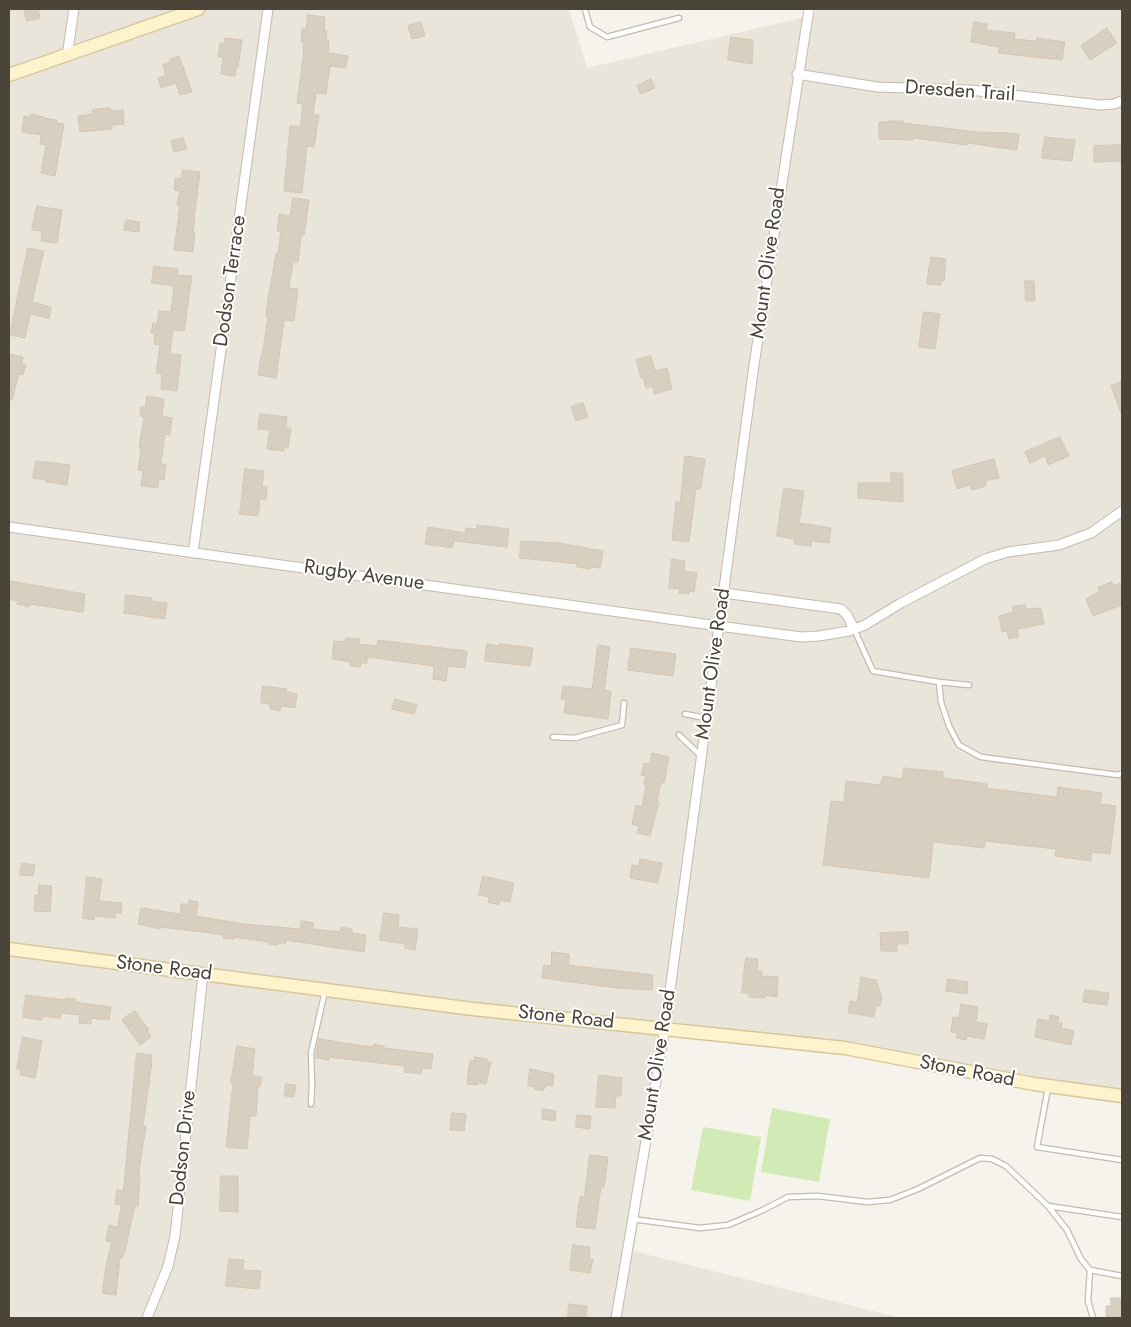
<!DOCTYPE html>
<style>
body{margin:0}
#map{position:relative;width:1131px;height:1327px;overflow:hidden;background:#f6f3ec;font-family:Jost,sans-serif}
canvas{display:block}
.frame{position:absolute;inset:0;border:10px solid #4b4439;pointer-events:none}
</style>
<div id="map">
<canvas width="1131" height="1327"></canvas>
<div class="frame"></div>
</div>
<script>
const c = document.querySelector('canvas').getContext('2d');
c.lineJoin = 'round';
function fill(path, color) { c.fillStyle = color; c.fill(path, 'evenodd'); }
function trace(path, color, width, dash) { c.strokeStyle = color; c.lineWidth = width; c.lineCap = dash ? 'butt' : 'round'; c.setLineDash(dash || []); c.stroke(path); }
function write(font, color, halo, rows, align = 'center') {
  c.font = font + ' Jost,sans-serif'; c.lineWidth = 4; c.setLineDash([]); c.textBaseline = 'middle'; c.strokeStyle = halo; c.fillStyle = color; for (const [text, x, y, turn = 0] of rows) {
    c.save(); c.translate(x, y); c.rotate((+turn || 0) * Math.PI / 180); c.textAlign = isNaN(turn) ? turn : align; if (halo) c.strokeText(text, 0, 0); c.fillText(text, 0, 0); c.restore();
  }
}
const residential = new Path2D(`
 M9,9h560l18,59 227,-53 2,-6h306v1085l-452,-73 -36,230 267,67h-892z`);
const green = new Path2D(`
 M772,1108l58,11 -11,63 -58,-10z
 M703,1127l58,10 -11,64 -59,-11z`);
const building = new Path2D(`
 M24,9h14l2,9 -13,3z
 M308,15l17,2 -1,14h3l-1,9 3,1 -1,12 20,3 -2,12 -16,-2 -4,28 -10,-1 -3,22h6l-5,32 -7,-1 -5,47 -18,-2 6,-65 10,1 3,-23 -6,-1 7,-52h-1l1,-9h-3l1,-14 4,1z
 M421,22l4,14 -13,3 -4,-13z
 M974,22l13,2 -1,6 29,3 -1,6 22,2 1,-3 28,4 -3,18 -64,-7 1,-6 -28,-5z
 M1107,28l10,15 -27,17 -9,-14z
 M731,37l22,3 -1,24 -24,-4z
 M225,38l17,2 -4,27h-2l-1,9 -14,-2 2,-17h-5l2,-14h4z
 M179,56l13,36 -12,3 -4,-12 -15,5 -3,-10 8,-3 -3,-10 7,-3v-2z
 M651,79l4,9 -14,6 -4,-8z
 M110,108l1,3 12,-1 1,14 -12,1v4l-32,3 -2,-16 14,-2v-4z
 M31,114l13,3v1l13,2 -1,3 8,1 -9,52 -14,-3 5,-28 -6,-1 1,-9 -19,-3 2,-16 6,1z
 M889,121h14v2l83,10v-1l12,1v-1l21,2 -2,16 -49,-7 -1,2 -54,-7v2l-34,-1v-17h10z
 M1045,137l30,3 -3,21 -30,-3z
 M183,138l4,11 -13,3 -3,-11z
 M1122,145v16l-28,1v-16z
 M183,170l17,2 -6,46h1l-2,15h2l-2,19 -19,-2 6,-44 -3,-1 3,-14 -6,-1 1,-12 6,1z
 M293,198l16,2 -5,35h-3l-3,27h-5l-4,26 9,1 -4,32 -10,-1 -8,58 -18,-3 3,-19h1l6,-39h-2l2,-18 8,-45h2l3,-23h-4l2,-17 11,2z
 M37,206l25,4 -5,33 -16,-2 1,-10 -10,-1z
 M126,220l14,2 -1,10 -15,-2z
 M28,248l16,3 -12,51 19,5 -2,11 -19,-4 -5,24 -15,-3z
 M931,257l15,2 -2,22h-3v4l-14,-1z
 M154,266l24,3 -1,6 15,1 -8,55 -11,-1 -3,24 11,1 -4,36 -16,-2 1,-15 -6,-1 4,-28 -6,-1 1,-10 -4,-1 2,-10 4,1 2,-13 12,1 3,-26 -22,-3z
 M1025,281h9l1,20h-9z
 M924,312l16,2 -5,35 -16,-2z
 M9,354l14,3 -1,7 4,1 -3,10 -4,-1 -7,26 -3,-1z
 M651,356l4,15 12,-3 5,21 -18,5 -1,-8 -7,2 -3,-11 -2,1 -5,-18z
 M1122,382v31h-1l-10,-27z
 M147,396l17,3 -2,17 10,2 -2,17 -5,-1 -4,30h5l-2,16 -5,-1 -1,9 -17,-2 2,-15 -5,-1 3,-22h-2l5,-31 -4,-1 1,-9h4z
 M583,403l5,14 -12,4 -5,-14z
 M260,414l27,3 -1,11h5l-3,20 -4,-1v4l-17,-2 3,-19 -12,-1z
 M1060,437l9,19 -21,9 -3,-9 -15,7 -5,-11z
 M685,456l20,3 -4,29 -5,1 -7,53 -17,-2 4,-38 4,1z
 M994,459l5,19 -14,3 1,5 -14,4 -2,-5 -13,4 -5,-18z
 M36,461l34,4 -3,20 -21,-3v-2l-13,-2z
 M245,469l19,2 -2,15 5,1 -1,13 -6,-1 -2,17 -18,-2z
 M891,473h12v29l-45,-4v-15h33z
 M784,488l20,3 -5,32 32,5 -2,15 -17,-2 -1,5 -17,-2 1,-5 -18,-3z
 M477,525l32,4 -2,18 -53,-6 -2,7 -27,-4 3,-17 37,6 1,-5 11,1z
 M521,541l38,2 44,8 -3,17 -9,-1 -1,2 -13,-2v-3l-18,-2 -39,-4z
 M672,559l13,2 -1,10 13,2 -3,19 -5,-1v3l-10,-1 1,-4 -11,-1z
 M9,581l76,13 -2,18 -53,-8 -1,3 -12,-3 1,-3 -9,-2z
 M1112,582l1,4 7,-3 2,5v17l-29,11 -7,-17 14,-8 -2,-3z
 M126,595l26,3 -1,3 16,2 -2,16 -41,-6z
 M1025,605l1,4 15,-1 3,16 -27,5 2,8 -10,2 -2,-8 -5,1 -3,-16 15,-4 -2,-5z
 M346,638l14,1 -1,5 18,2 1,-6 89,11 -2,17 -17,-2 -2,15 -13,-2 1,-13 -67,-9v6h-6l-1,4 -10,-1 1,-4 -19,-3 2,-18 11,1z
 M487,644l12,2v-2l34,4 -3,18 -45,-5z
 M598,645l12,2 -6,43 7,1 -3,28 -44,-6 2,-14h-5l2,-13 29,3z
 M631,648l45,6 -3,22 -45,-6z
 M263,686l24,3 -1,3 11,2 -2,14 -14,-2 -1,5 -10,-2v-5l-9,-1z
 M395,699l22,6 -3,9 -22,-5z
 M652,753l17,4 -5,26 -3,-1 -4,19 2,1 -9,34 -13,-3 2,-7 -7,-2 4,-19 6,2 4,-21 -2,-1 2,-9 -5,-1 3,-12 6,1z
 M904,768l39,4v6l44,6 -1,4 71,9 1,-10 44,6 -2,11 16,2 -6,48 -18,-2 -1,9 -36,-5 1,-7 -71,-8 -1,7 -51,-6 -4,36 -106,-13 8,-64 13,1 2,-21 34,4 3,-9 19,3z
 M640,859l22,4 -4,20 -28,-5 2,-13 7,1z
 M22,863l13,2 -2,11 -13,-1z
 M483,876l31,7 -4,19 -10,-2 -1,5 -11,-3 1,-5 -10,-2z
 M87,877l15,2 -3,22 23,2 -1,10h-6v5l-20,-2 -1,4 -11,-2z
 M39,885l13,1 -2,26 -16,-1 1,-16 3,1z
 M189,900l9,2 -2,14 47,8 57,5 1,-8 13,2 -1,6 27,3 1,-5 11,2v4l14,2 -2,17 -78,-12v3h-8v2l-10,-1v-2l-34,-5v2l-11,-1v-3l-12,-2 -51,-6v2l-22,-5 3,-16 39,6 1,-10h7z
 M384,913l15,2 -1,12 20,2 -3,21 -10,-2v-4l-25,-4z
 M908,932v12h-11v7h-16l-1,-18z
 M552,952l17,2 -1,11 85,10 -1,15 -35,-2 -75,-10 2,-13 7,1z
 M746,958l12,1 -1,12h5l-1,5 17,1 -1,20 -12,-2v3l-16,-1v-4h-7z
 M861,977l15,3 6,17 -2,9h-4l-2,11 -26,-4 2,-12 7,1z
 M948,979l20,3 -1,12 -21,-3z
 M1085,990l24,3 -2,12 -24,-3z
 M26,995l39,5 1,-2 9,1v3l36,5 -2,13 -18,-2v6l-12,-1 1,-8 -19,-2 -1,5 -17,-2 -1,4 -19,-3z
 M961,1004l17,3 -2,15 11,2 -3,15 -17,-3 -1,4 -10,-2 1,-5 -6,-1 2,-15 6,1z
 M135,1011l14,19 -2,1 4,6 -11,8 -18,-25z
 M1050,1015l9,2 -1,6h4l-1,5 13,3 -3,14 -36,-8 3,-18 11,2z
 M23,1037l19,4 -7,37 -15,-3 1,-6h-4z
 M319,1039l38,6 16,2 1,-3 10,2v2l49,6 -2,15 -9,-1 -1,6 -17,-2 1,-6 -76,-9v3l-13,-2z
 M237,1046l18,3 -3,27 10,1 -2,10 -2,-1 -2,30h-6l-3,33 -21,-2 7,-64h-2z
 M137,1053l15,2 -1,6h1l-9,65h3l-7,44 1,9 -2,27 -3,-1 -10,46 -3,7h-2l-4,37 -14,-2 4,-27 6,-24 -6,-1 3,-16 9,2 3,-22 -6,-1 2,-14 6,1z
 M475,1057l12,2 -1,3h5l-5,22 -8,-1 -1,2 -10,-1 3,-24 5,1z
 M530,1069l24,5 -1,12 -7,-1 -3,6 -9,-2 1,-2 -7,-1z
 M599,1075l23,3 -1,18h-5l-1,12 -19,-1z
 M286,1084l10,1 -2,12 -9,-1z
 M543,1109l13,2 -1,10 -13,-2z
 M452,1113l14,1 -2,17 -14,-1z
 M577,1115l14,1 -1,13 -14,-2z
 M590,1155l18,2 -4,30 -3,-1 -6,43 -19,-2 4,-31 4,1z
 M221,1176h17v36l-18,-1z
 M573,1245l17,2 -1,12h4l-3,14 -20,-3z
 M229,1259l15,1 -1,10 18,1 -2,18 -33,-3z
 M1111,1298h11v20h-16v-12h5z
 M569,1304l18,2 -1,12h-18z`);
const lane = new Path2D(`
 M585,9l5,18 17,10 72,-19
 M854,629l19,42 66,11 30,3
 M939,682l2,20 8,24 10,19 22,12 137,18 4,-2
 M685,714l21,4
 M679,735l21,20
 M553,737l22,1 47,-13 2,-22
 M1048,1088l-11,59 85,13
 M311,1104l1,-19 -1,-32 14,-62
 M1048,1206l74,11
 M632,1219l68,9 28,-3 35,-15 25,-13 30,-1 49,6 23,-2 28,-11 62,-31 12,1 14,7 42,40 19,24 14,29 9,11 32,6
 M1090,1270l-2,31 5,17`);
const street = new Path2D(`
 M67,56l7,-47
 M797,74l80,13 93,3 130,15 14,-1 8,-3
 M9,527l710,99 82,11 18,-1 30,-5 16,-6 36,-22 84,-44 23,-7 51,-7 32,-12 31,-22
 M193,553l75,-544
 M724,593l117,16 6,6 7,14
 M147,1318l21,-52 7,-30 28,-262
 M616,1318l49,-290 89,-663 55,-356`);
const secondary = new Path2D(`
 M9,75l189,-66
 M9,949l464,60 372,39 189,36 88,12`);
const streetNames = [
 ["Dresden Trail",960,92,4],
 ["Mount Olive Road",769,263,-82],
 ["Dodson Terrace",231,281,-82],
 ["Rugby Avenue",364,576,8],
 ["Mount Olive Road",714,664,-82],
 ["Stone Road",164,969,7],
 ["Stone Road",566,1018,6],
 ["Mount Olive Road",658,1065,-81],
 ["Stone Road",967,1072,11],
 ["Dodson Drive",184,1148,-84]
];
fill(residential, '#eae5da');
fill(green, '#d2eab5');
fill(building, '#d8cfc1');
trace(building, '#d3c7b4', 1);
trace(lane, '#c2bbae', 7);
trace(street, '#c2bbae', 11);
trace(secondary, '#d6c79b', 15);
trace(lane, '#fff', 4.5);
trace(street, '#fff', 9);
trace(secondary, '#fff3cd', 12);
write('20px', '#4b4439', '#fff', streetNames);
</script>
